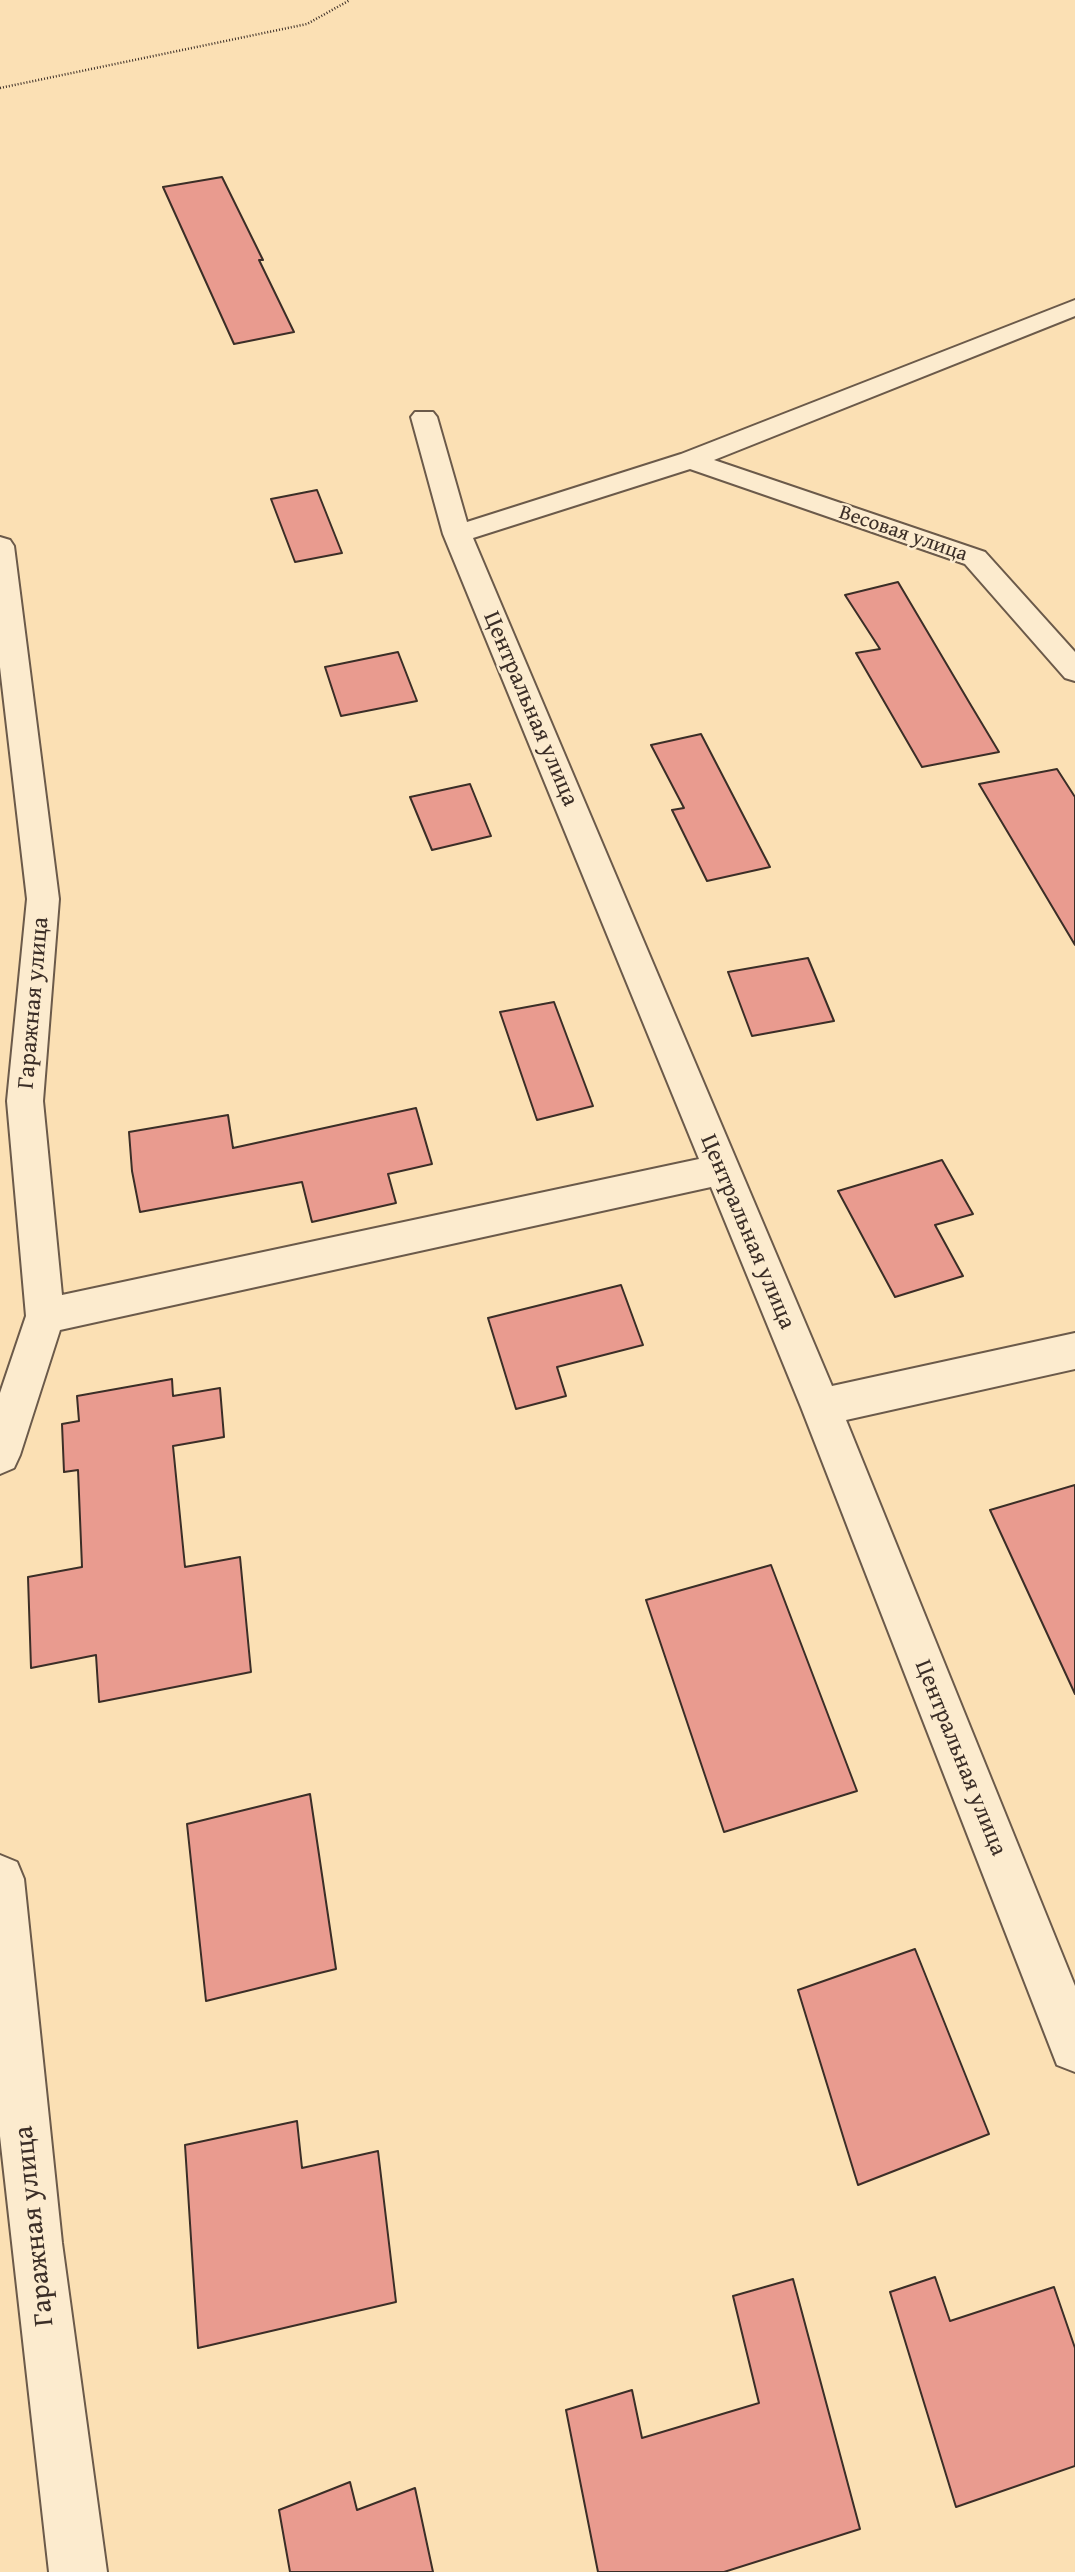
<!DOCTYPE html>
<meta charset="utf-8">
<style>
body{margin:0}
canvas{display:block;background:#fbe0b4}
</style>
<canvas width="1075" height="2572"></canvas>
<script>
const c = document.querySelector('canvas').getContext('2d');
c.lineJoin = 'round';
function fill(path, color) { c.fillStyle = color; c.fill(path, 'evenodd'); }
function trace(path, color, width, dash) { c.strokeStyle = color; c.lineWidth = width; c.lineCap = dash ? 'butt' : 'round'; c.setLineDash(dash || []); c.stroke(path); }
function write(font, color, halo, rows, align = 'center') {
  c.font = font + ' "Gentium Book Plus",serif'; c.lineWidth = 5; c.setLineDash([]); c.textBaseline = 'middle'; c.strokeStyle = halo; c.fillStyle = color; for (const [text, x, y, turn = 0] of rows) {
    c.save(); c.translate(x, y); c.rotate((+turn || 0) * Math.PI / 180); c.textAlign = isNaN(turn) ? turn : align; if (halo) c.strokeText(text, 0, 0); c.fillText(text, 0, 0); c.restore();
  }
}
const building = new Path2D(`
 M222,177l41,83h-4l35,72 -60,12 -71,-157z
 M317,490l25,63 -47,9 -24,-63z
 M898,582l71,120 30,50 -77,15 -66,-114 24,-4 -35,-54z
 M398,652l19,49 -76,15 -16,-49z
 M701,734l69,133 -63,14 -35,-71 12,-2 -33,-63z
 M1057,769l18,28v148l-96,-161z
 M470,784l21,52 -59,14 -22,-53z
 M808,958l26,63 -82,15 -24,-64z
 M554,1002l39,104 -56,14 -37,-108z
 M416,1108l16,56 -44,10 8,29 -84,19 -10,-40 -162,30 -8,-41 -3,-39 99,-17 5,33z
 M942,1160l31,54 -38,11 28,51 -68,21 -57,-106z
 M621,1285l22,60 -86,22 9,29 -50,13 -28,-91z
 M172,1379l1,17 47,-8 4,49 -51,9 12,121 55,-10 11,115 -152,30 -3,-47 -65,13 -3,-91 54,-10 -4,-97 -14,2 -2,-48 17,-3 -2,-25z
 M1075,1485v209l-85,-184z
 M771,1565l86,226 -133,41 -78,-232z
 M310,1794l26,175 -130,32 -19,-177z
 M915,1949l74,185 -131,51 -60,-195z
 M297,2121l5,47 76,-17 18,151 -198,46 -13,-203z
 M935,2277l15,44 104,-34 21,61v118l-119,41 -66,-215z
 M793,2279l67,250 -136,43h-126l-32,-162 66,-20 10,48 117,-35 -26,-107z
 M350,2482l7,28 58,-22 18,84h-143l-11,-62z`);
const path = new Path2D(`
 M0,88l307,-64 43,-24`);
const minor = new Path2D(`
 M1075,300v16l-361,144 271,92 90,100v29l-10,-3 -100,-114 -275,-95 -217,69 359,848 243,-53v36l-229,51 229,566v86l-18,-7 -7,-18 -249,-640 -90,-220 -651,143 -40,125 -6,13 -14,6v-81l26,-77 -19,-215 20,-202 -27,-232v-130l10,3 4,6 45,353 -16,202 19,194 637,-136 -256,-625 -32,-117 4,-5h18l4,5 30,105 214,-68z
 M0,1855l17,7 7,17 38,364 45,329h-58l-49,-436z`);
const farStreetnames = [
 ["Весовая улица",903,534,19]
];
const streetNames = [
 ["Центральная улица",530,709,67],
 ["Гаражная улица",34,1003,-85],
 ["Центральная улица",747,1232,67],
 ["Центральная улица",960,1758,68]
];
const nearStreetnames = [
 ["Гаражная улица",35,2226,-96]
];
fill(building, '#e99b8f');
trace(building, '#3b2e27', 2);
trace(minor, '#6b5a4a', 4);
trace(path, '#3b2e27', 2.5, [1, 2]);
fill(minor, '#fcebce');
write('21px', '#3b2e27', '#fcebce', farStreetnames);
write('24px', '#3b2e27', '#fcebce', streetNames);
write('28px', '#3b2e27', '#fcebce', nearStreetnames);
</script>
